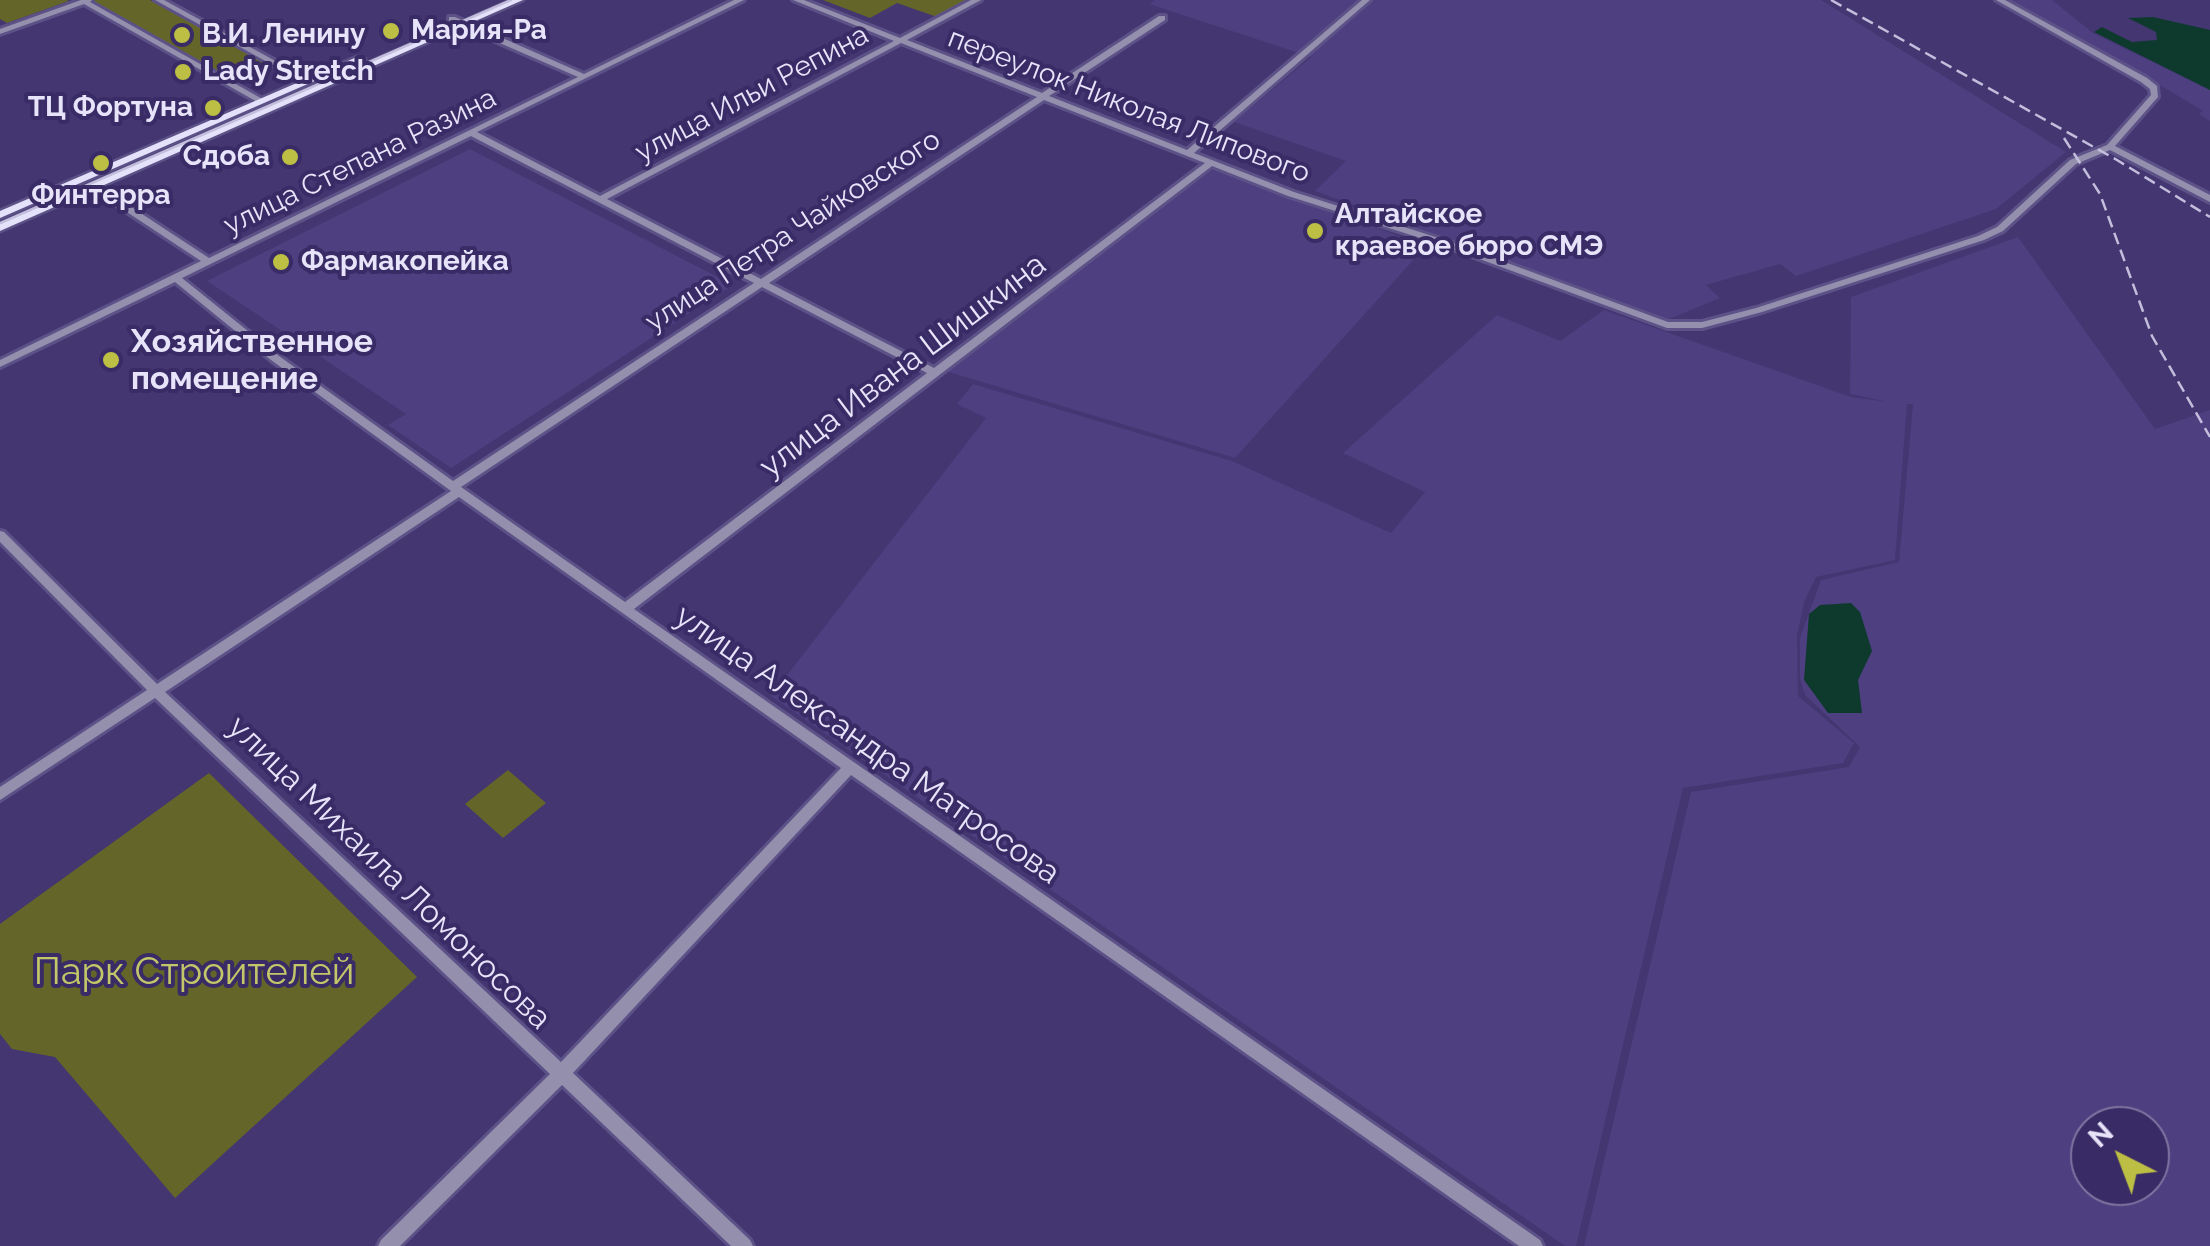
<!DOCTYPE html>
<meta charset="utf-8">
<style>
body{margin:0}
#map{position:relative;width:2210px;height:1246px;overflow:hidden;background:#433671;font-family:Raleway,sans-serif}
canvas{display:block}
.north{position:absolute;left:2070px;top:1106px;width:100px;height:100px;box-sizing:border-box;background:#392b65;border:2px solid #7f75a1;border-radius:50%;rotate:318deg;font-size:28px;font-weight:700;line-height:40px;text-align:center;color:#e7e4fa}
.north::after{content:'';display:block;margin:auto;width:35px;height:45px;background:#bcbf44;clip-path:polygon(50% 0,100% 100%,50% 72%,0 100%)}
</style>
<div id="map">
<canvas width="2210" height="1246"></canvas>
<div class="north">N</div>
</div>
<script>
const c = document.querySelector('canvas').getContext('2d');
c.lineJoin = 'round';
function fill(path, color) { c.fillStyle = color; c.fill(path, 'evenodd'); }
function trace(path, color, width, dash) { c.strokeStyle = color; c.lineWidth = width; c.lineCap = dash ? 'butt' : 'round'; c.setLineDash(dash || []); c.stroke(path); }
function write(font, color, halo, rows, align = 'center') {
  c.font = font + ' Raleway,sans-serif'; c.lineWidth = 8; c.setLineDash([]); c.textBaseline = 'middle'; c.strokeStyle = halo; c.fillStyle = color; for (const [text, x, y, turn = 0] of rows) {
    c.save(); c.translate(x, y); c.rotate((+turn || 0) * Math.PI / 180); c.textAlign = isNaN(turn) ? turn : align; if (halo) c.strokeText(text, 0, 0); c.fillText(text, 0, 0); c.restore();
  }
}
const built = new Path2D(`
 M1155,0h666l245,152 -70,57 -200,67 -16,-12 -74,21 14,13 -53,22 -352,-129 31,-30 -112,-39 77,-65 -162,-53z
 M2004,0h48l41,33 117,57v31l-11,-7 4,-3 -68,-41z
 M470,149l263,136 -282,183 -63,-43 18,-11 -199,-133z
 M1215,168l211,78 -191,212 -293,-88z
 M2018,237l137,192 55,-19v836h-626l107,-454 158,-25 11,-20 -55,-52 -5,-16v-41l21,-58 78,-18 14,-158h-6l-12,156 -79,17 -12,25 -7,34 1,60 56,47 -11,20 -160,25 -107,458h-11l-794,-550 215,-278 -29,-14 16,-20 259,77 159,72 34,-41 -82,-39 154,-138 63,26 44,-31 247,87 37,5 -38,-8 1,-97zM2090,1126h60v60h-60z`);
const green = new Path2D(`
 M0,0h67l2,1 -62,22 -7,-4z
 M95,0h55l124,66 -25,14 -14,1 -141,-78z
 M823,0h145l-31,17 -40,-14 -27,15z
 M508,770l38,33 -43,35 -38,-34z
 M209,773l208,204 -242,221 -120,-141 -43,-8 -12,-15v-110z`);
const water = new Path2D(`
 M2153,17l57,13v60l-116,-58 8,-5 30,15 25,-2 -1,-8 -28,-14z
 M1851,603l9,9 12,39 -14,29 4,33h-34l-24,-33 5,-66 11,-9z`);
const minor = new Path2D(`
 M81,0h11l-2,2 176,99 -7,2 -175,-99 -84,30v-5z
 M155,0h9l148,81 -7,2z
 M734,0h10l-267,132 123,64 294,-155 -101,-41h11l96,38 71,-38h10l-74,40 135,53 117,-77h6v4l-116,76 138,54 175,-150h8l-176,153 100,39 148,47 226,83h34l54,-14 222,-72 19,-9 73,-67 37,-15 44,-50 -1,-6 -9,-7 -145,-82h9l142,78 10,8 1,11 -43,49 95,49v7l-100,-52 -34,14 -73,67 -19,9 -222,72 -60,16h-35l-231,-85 -148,-47 -76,-30 -578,443 906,631 3,6h-24l-668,-471 -278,298 177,167 3,6h-22l-169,-161 -162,161h-22l3,-6 169,-166 -395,-376 -155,102v-13l147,-97 -147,-148v-11l4,1 153,152 294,-193 -180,-131 -96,-78 -175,85v-7l201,-99 -109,-72v-4h6l111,73 369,-181 -129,-56v-4h6l129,57zM901,43l136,54 -276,182 -154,-80zM1044,100l161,63 -271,205 -165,-85zM471,136l283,147 -301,198 -174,-125 -97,-78zM762,287l165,86 -302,229 -164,-115zM459,497l382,271 -280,294 -396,-370z`);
const major = new Path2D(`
 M512,0h11l-523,231v-7z
 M357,57l8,2 -365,159v-7z`);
const tram = new Path2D(`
 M0,223l511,-223`);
const rail = new Path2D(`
 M1831,0l286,160 93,57
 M2064,138l36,56 52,142 58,101`);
const markers = [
 [391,31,10,"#bcbf44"],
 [182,35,10,"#bcbf44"],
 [183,72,10,"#bcbf44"],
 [213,108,10,"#bcbf44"],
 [290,157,10,"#bcbf44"],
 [101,163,10,"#bcbf44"],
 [1315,231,10,"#bcbf44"],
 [281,262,10,"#bcbf44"],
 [111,360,10,"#bcbf44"]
];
const farPoinames = [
 ["Мария-Ра",411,31],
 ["В.И. Ленину",202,35],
 ["Lady Stretch",203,72],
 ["ТЦ Фортуна",193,108,"right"],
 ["Сдоба",270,157,"right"],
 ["Финтерра",101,196,"center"],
 ["Алтайское",1335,215],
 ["краевое бюро СМЭ",1335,247],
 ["Фармакопейка",301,262]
];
const farStreetnames = [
 ["улица Ильи Репина",752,94,-28],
 ["переулок Николая Липового",1129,106,21],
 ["улица Степана Разина",360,162,-26],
 ["улица Петра Чайковского",793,231,-33]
];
const poiNames = [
 ["Хозяйственное",131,342],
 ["помещение",131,379]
];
const streetNames = [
 ["улица Ивана Шишкина",903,366,-37],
 ["улица Александра Матросова",867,745,35],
 ["улица Михаила Ломоносова",389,873,44]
];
const nearParknames = [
 ["Парк Строителей",194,973]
];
fill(built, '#4d3f80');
fill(green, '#646629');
fill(water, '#0e3a2e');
trace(minor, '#5d5287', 6);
trace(major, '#5d5287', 5);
fill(minor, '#938fad');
fill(major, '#e4e2fa');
trace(tram, '#c3bedc', 2.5);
trace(rail, '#c3bedc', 2.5, [12, 6]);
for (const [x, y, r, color] of markers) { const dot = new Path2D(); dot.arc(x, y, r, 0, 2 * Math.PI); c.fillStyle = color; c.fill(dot); trace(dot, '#392b65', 4); }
write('bold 28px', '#e7e4fa', '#392b65', farPoinames, 'left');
write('28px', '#e7e4fa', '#392b65', farStreetnames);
write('bold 32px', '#e7e4fa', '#392b65', poiNames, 'left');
write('32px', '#e7e4fa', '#392b65', streetNames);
write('38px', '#c3c76a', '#392b65', nearParknames);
</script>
